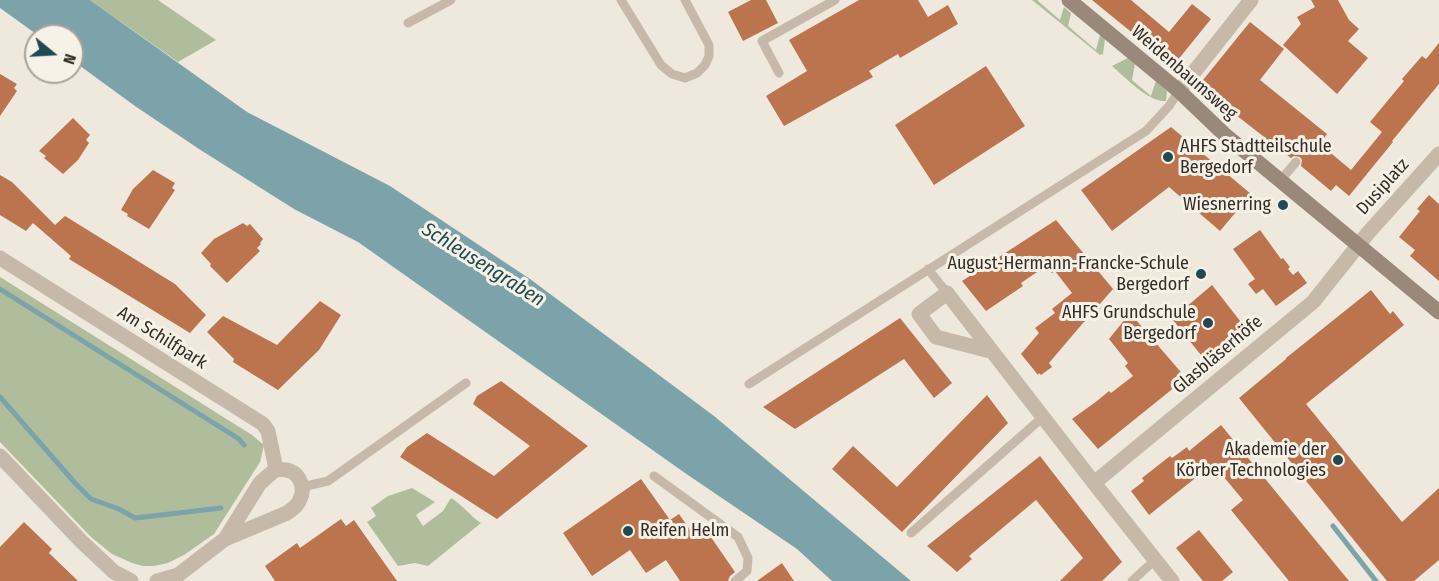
<!DOCTYPE html>
<meta charset="utf-8">
<style>
body{margin:0}
#map{position:relative;width:1439px;height:581px;overflow:hidden;background:#efe8dc;font-family:"Fira Sans Condensed",sans-serif}
canvas{display:block}
.north{position:absolute;left:24px;top:24px;width:60px;height:60px;box-sizing:border-box;background:#f7f2e7;border:2px solid #a9a39b;border-radius:50%;rotate:108deg;font-size:16px;font-weight:700;line-height:24px;text-align:center;color:#342d28}
.north::after{content:'';display:block;margin:auto;width:21px;height:27px;background:#214952;clip-path:polygon(50% 0,100% 100%,50% 72%,0 100%)}
</style>
<div id="map">
<canvas width="1439" height="581"></canvas>
<div class="north">N</div>
</div>
<script>
const c = document.querySelector('canvas').getContext('2d');
c.lineJoin = 'round';
function fill(path, color) { c.fillStyle = color; c.fill(path, 'evenodd'); }
function trace(path, color, width, dash) { c.strokeStyle = color; c.lineWidth = width; c.lineCap = dash ? 'butt' : 'round'; c.setLineDash(dash || []); c.stroke(path); }
function write(font, color, halo, rows, align = 'center') {
  c.font = font + ' "Fira Sans Condensed",sans-serif'; c.lineWidth = 6; c.setLineDash([]); c.textBaseline = 'middle'; c.strokeStyle = halo; c.fillStyle = color; for (const [text, x, y, turn = 0] of rows) {
    c.save(); c.translate(x, y); c.rotate((+turn || 0) * Math.PI / 180); c.textAlign = isNaN(turn) ? turn : align; if (halo) c.strokeText(text, 0, 0); c.fillText(text, 0, 0); c.restore();
  }
}
const green = new Path2D(`
 M90,0h68l58,40 -38,22z
 M1032,0h6v1l22,19 4,-13 7,6 -3,13 28,24 4,-15 5,4 -2,15 -3,1z
 M1128,58l7,6 -3,16 19,16 5,-15 11,10 -1,10c-17,2 -41,-24 -54,-35z
 M0,277l252,158 12,10 -4,17 -46,72 -30,21 -16,8 -14,3h-11l-11,-3 -20,-9 -21,-17 -91,-95z
 M412,488l23,14 -19,13 7,11 20,-15 8,-13c12,7 19,18 30,25l-53,43 -13,-3 -17,3 -31,-44 9,-6 -5,-8 17,-12z`);
const water = new Path2D(`
 M0,0h90l157,112 143,74 140,93 184,137 197,165h-79l-35,-32 -112,-76 -327,-231 -64,-33 -95,-60 -64,-43 -63,-46v-24h-33l-39,-28z`);
const stream = new Path2D(`
 M0,289l239,150 5,6
 M0,397l75,86 16,16 28,10 16,9 86,-10
 M1333,526l43,55`);
const building = new Path2D(`
 M751,0h15l12,23 -35,18 -15,-29z
 M859,0h59l10,17 20,-12 10,19 -58,34 -2,-4 -29,17 4,6 -89,49 -18,-30 41,-25 -18,-31z
 M1092,0h39l38,32 23,-28 19,15 -38,47z
 M1311,0h27l11,20 10,9 -11,12 20,17 -31,36 -54,-49 18,-21 -4,-7 18,-10z
 M1250,22l34,27 -24,31 67,54 -7,10 31,26 31,-38 -12,-10 34,-41 -2,-2 20,-23 4,3 13,-16v41l-47,57 1,1 -44,54 -13,-11 -5,6 -30,-25 1,-6 -2,-3 -6,-1 -3,2 -87,-68 -1,-10z
 M986,66l39,60 -91,59 -39,-60z
 M0,74l17,10 -3,4 3,3 -17,25z
 M73,118l17,17 -4,5 3,3 -11,17 -15,14 -19,-16 2,-2 -7,-5z
 M1171,127l80,67 -31,37 -51,-44 -57,44 -31,-41z
 M153,170l22,13 -3,5 3,2 -26,39 -22,-13 1,-2 -7,-4 12,-21z
 M0,175l12,7 43,43 10,-9 110,68 31,31 -16,18 -121,-74 2,-3 -38,-33 -7,8 -26,-16z
 M1429,195l10,9v77l-29,-25 5,-6 -16,-13 21,-26 -3,-2z
 M1056,220l57,69 -14,16 2,3 -18,15 -34,40 3,4 -11,8 -2,-2 -1,2 -17,-21 18,-21 -4,-5 20,-15 -3,-4 20,-16 -17,-22 -3,2 -6,-7 -25,17 2,3 -37,25 -24,-30z
 M243,223l4,3 3,-2 13,15 -3,4 1,1 -4,4 3,3 -33,32 -17,-17 1,-2 -10,-11 13,-14z
 M1260,230l21,29 2,-1 7,9 -2,2 5,6 5,-4 9,12 -31,23 -13,-17 -7,5 -8,-10 7,-5 -22,-30z
 M1212,285l32,41 -39,34 -33,-41z
 M1371,290l19,24 3,-3 11,14 -98,79 96,118 37,-34v72l-25,21h-27l-148,-183 47,-39v-1z
 M320,301l21,14 -22,35 -41,40 -45,-28 1,-3 -27,-27 16,-16 54,29z
 M1130,313l56,65 -88,71 -26,-30 25,-18 12,-10 2,2 22,-17 -8,-10 3,-3 -19,-24z
 M900,318l52,65 -18,15 -30,-39 -109,70 -32,-22z
 M501,381l87,65 -91,73 -97,-62 7,-10 20,-14 67,43 36,-30 -57,-42 4,-8z
 M987,395l21,28 -106,109 -70,-63 21,-23 44,41z
 M1221,425l128,156h-60l-58,-71 12,-10 -30,-36 -64,51 -18,-24 13,-10 -2,-3 28,-22 2,2 15,-11 2,4z
 M1040,456l82,106 -20,19h-42l23,-23 -47,-58 -67,56 3,3 -15,13 -30,-26z
 M641,479l29,41 9,-6 16,23 11,-7 29,42 -5,4 -2,5h-48l-14,-21 -20,13 -16,-23 -38,26 -29,-43z
 M341,519l5,7 8,-6 43,61h-122l-10,-15 32,-23 3,5z
 M24,522l28,27 -3,4 29,28h-78v-34z
 M1199,530l34,42 -11,9h-19l-27,-33z
 M782,563l12,18h-37z`);
const lane = new Path2D(`
 M621,0l40,65 11,9 13,4 12,-5 8,-8 4,-9v-11l-24,-45
 M408,23l43,-23
 M779,73l-17,-32 73,-41
 M1280,181l16,-19
 M928,269l19,24
 M749,384l397,-253 23,-25 10,-15
 M654,476l84,61 10,21 -1,13 -12,10
 M302,487l26,-6 138,-98
 M911,533l132,-116
 M1132,581l23,-21`);
const street = new Path2D(`
 M1179,91l72,-91
 M0,258l263,166 5,7 8,38
 M990,351l-54,-14 -17,-23 28,-21 147,190
 M0,456l81,85 33,31 17,9
 M157,581l21,-6 47,-36 62,-26c5,-4 11,-7 13,-14 5,-9 1,-24 -10,-28 -4,-2 -10,-1 -14,-2l-16,14 -35,56
 M1172,581l-78,-98 219,-181 55,-69 71,-79`);
const secondary = new Path2D(`
 M1069,0l110,91 45,43 215,178`);
const markers = [
 [1168,157,6,"#214952"],
 [1283,205,6,"#214952"],
 [1201,274,6,"#214952"],
 [1208,323,6,"#214952"],
 [1338,460,6,"#214952"],
 [628,531,6,"#214952"]
];
const streetNames = [
 ["Weidenbaumsweg",1184,73,41],
 ["Dusiplatz",1383,187,-48],
 ["Am Schilfpark",162,338,32],
 ["Glasbläserhöfe",1218,355,-40]
];
const poiNames = [
 ["AHFS Stadtteilschule",1180,147,"left"],
 ["Bergedorf",1180,168,"left"],
 ["Wiesnerring",1271,205],
 ["August-Hermann-Francke-Schule",1189,264],
 ["Bergedorf",1189,285],
 ["AHFS Grundschule",1196,313],
 ["Bergedorf",1196,334],
 ["Akademie der",1326,450],
 ["Körber Technologies",1326,471],
 ["Reifen Helm",640,531,"left"]
];
const waterNames = [
 ["Schleusengraben",483,265,32]
];
fill(green, '#afbd9d');
fill(water, '#7da3aa');
trace(stream, '#7da3aa', 5);
fill(building, '#bb744e');
trace(lane, '#c6b9a9', 9);
trace(street, '#c6b9a9', 15);
trace(secondary, '#9a897a', 15);
for (const [x, y, r, color] of markers) { const dot = new Path2D(); dot.arc(x, y, r, 0, 2 * Math.PI); c.fillStyle = color; c.fill(dot); trace(dot, '#f7f2e7', 2); }
write('18px', '#342d28', '#f7f2e7', streetNames);
write('18px', '#342d28', '#f7f2e7', poiNames, 'right');
write('italic 20px', '#214952', '#f7f2e7', waterNames);
</script>
